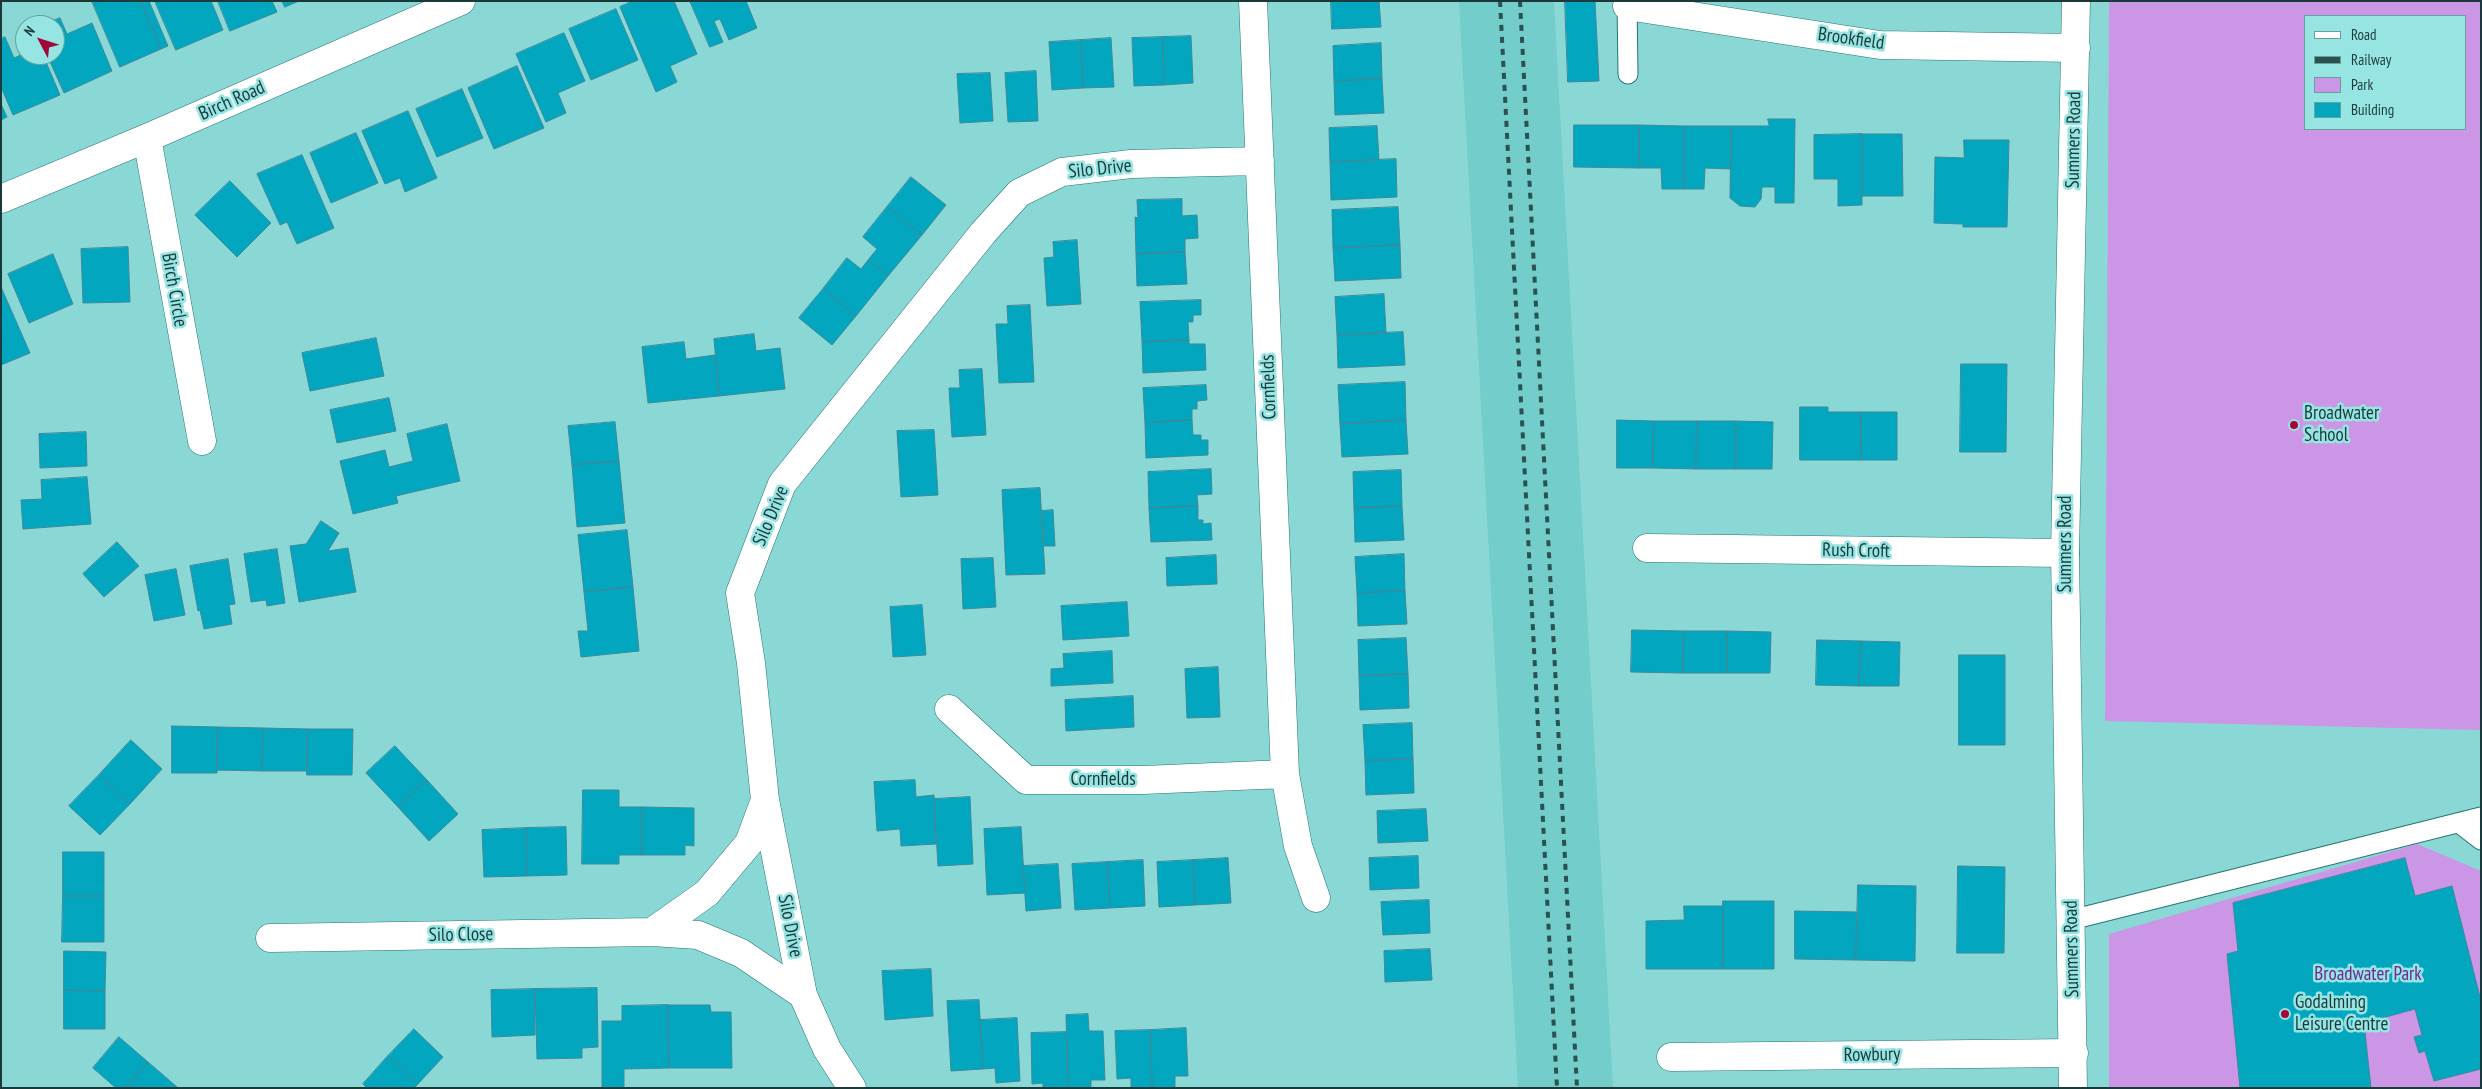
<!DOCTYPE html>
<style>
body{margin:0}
#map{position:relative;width:2482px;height:1089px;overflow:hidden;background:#8ad8d6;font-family:"PT Sans Narrow",sans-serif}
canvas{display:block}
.frame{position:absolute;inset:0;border:2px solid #1a3a3a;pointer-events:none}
.legend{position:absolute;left:2304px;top:15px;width:162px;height:115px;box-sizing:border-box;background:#97e5e3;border:1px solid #65a19f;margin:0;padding:6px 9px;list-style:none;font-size:15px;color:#1a3a3a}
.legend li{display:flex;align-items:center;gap:10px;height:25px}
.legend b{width:25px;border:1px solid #65a19f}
.north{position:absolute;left:15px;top:15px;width:50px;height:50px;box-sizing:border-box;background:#97e5e3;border:1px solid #65a19f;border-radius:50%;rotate:310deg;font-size:14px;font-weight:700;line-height:20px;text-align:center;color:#1a3a3a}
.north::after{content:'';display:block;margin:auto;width:18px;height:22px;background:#a30739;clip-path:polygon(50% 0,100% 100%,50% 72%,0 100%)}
</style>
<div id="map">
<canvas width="2482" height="1089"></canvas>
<div class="frame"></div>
<ul class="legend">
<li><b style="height:6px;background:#fff"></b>Road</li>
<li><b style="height:6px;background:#2b5251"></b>Railway</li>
<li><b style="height:14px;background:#ca96e5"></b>Park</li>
<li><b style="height:14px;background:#02a6bf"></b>Building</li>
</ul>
<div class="north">N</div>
</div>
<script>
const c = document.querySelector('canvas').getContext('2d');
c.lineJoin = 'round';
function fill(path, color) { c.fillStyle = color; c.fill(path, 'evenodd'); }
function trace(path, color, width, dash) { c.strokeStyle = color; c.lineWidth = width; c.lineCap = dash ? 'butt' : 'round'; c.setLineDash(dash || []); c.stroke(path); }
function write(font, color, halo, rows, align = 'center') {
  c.font = font + ' "PT Sans Narrow",sans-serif'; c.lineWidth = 5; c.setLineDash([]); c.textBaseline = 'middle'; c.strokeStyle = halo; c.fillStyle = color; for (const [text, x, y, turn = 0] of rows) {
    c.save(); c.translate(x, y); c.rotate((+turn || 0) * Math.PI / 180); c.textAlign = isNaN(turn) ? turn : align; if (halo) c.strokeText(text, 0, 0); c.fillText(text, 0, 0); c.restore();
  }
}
const built = new Path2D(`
 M1459,1h95l59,1087h-95z`);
const green = new Path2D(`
 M2109,1h372v729l-376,-9zM2306,16h160v113h-160z
 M2417,844l64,27v217h-372v-154z`);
const building = new Path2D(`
 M92,1h49l20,48 -41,18z
 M149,1l19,45 -7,3 -19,-46z
 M155,1h56l12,29 -47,20z
 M218,1h54l5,11 -47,19z
 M282,1h17l-14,6z
 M633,1h41l23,53 -27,12 7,16 -21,10 -36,-85z
 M690,1h56l11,27 -28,12 -9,-21 -6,2 9,21 -13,5z
 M1331,1h48l2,26 -49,2z
 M1565,1h30l4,80 -31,1z
 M616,9l22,51 -47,20 -22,-51z
 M60,18l7,16 25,-11 20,48 -48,22 -17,-38h8v-30h-11z
 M564,33l21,48 -27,12 8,20 -20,9 -30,-68z
 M1191,36l2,47 -29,2 -1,-48z
 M5,37l9,21 11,-5v2h18l17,40 -47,20 -12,-28v-48z
 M1163,37l1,48 -30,1 -2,-48z
 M1111,38l3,49 -31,1 -2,-48z
 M1081,40l2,48 -31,2 -3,-48z
 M1381,43l1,36 -48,2 -1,-35z
 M517,66l27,62 -50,21 -26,-61z
 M1036,71l2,50 -30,1 -3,-49z
 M990,73l3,48 -33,2 -3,-49z
 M1382,79l2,34 -49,2 -1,-34z
 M462,89l21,49 -46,19 -21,-48z
 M1,104l6,13 -6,3z
 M408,111l29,67 -32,14 -5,-14 -15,6 -23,-53z
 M1768,119h27l-1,84h-19v-16h-13l-1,12 -6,8 -15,-1 -10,-8 1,-72h38z
 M1574,125h65v43l-65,-1z
 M1639,125l45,1v63h-22l-1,-21h-22z
 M1377,126l2,34 -49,2 -1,-34z
 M1684,126h47v43l-26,-1 -1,21h-20z
 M356,133l22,50 -47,20 -21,-50z
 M1862,134v71l-24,1v-27h-24v-44z
 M1862,134h40l1,62h-41z
 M1964,140h45l-2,87h-44v-3l-29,-1 1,-66 29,1z
 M302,155l32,73 -37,16 -10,-22 -7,3 -23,-51z
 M1396,159l1,38 -66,3 -1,-38z
 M911,177l35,28 -24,30 -35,-28z
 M230,181l41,42 -34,34 -42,-42z
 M1182,199v17l15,-1 1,23 -13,1v13l-49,2 -1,-37 3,1 -1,-18z
 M887,207l35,28 -34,41 -20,-16 9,-11 -14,-12z
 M1398,207l2,38 -67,3 -1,-38z
 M1077,240l4,64 -34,2 -3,-48 10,-1 -1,-15z
 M1400,245l1,33 -66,3 -2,-33z
 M128,247l2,55 -47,1 -2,-54z
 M1185,252l2,32 -50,2 -1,-32z
 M53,254l20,50 -44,19 -21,-49z
 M847,258l14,11 7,-9 20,16 -32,40 -33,-27z
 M1,287l29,66 -29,12z
 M823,289l33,27 -24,29 -33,-27z
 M1384,294l2,39 -49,2 -2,-38z
 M1201,300v15h-8v7h-5l1,18 -47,2 -2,-40z
 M1030,305l4,77 -35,1 -3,-59h12l-1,-18z
 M1403,332l2,33 -67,3 -1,-33z
 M754,334l2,17 24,-3 5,41 -66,7 -5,-57z
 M376,338l8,38 -74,15 -8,-38z
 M1189,340v4h16l1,26 -63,3 -1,-31z
 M684,342l2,17 29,-4 4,41 -71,7 -6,-56z
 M1961,364h46l-1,88h-46z
 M982,369l4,66 -34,2 -3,-49h11l-1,-18z
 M1405,382l1,38 -66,4 -2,-39z
 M1206,385l1,15 -10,1v8h-5v11l-47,3 -2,-35z
 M389,398l7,33 -59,12 -7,-33z
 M1800,407h28v5h33v48h-61z
 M1861,412h36v48h-36z
 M1192,420l1,15h8v5h7v15l-62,3 -1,-35z
 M1406,420l2,34 -66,3 -2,-33z
 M1617,420l37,1 -1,47h-36z
 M1654,421h43l-1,48 -43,-1z
 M1697,421h39v48h-40z
 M1736,421l37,1 -1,47h-36z
 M615,422l4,39 -47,4 -4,-39z
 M447,424l13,57 -64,15 2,7 -45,11 -13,-53 45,-11 4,17 24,-6 -6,-27z
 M934,430l4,65 -37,2 -4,-66z
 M86,432l1,34 -47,2 -1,-34z
 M619,461l6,62 -48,4 -5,-62z
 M1211,469l1,25 -15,1 1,11 -49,2 -1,-36z
 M1401,470l1,36 -48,2 -1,-36z
 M87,477l4,47 -68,5 -2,-29 21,-1 -1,-19z
 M1040,488l5,86 -39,1 -4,-85z
 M1198,506v14h5v4l8,-1 1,17 -61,2 -2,-34z
 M1402,506l2,34 -49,2 -1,-34z
 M1053,510l2,36h-11l-2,-35z
 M321,521l18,12 -11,18 20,-3 8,44 -57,10 -9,-56 16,-2z
 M627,530l6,57 -49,5 -6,-57z
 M117,542l22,24 -35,31 -21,-23z
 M277,549l8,54 -18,3 -1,-6 -15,2 -7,-48z
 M1404,554l1,37 -48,2 -2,-36z
 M1216,555l1,29 -50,2 -1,-28z
 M993,558l3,49 -33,2 -2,-50z
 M228,559l7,45 -6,1 3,19 -28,5 -4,-19 -2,1 -8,-45z
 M176,569l9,46 -31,6 -9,-46z
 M633,587l6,64 -58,6 -3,-26h10l-4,-39z
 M1405,591l2,33 -49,2 -1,-33z
 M1127,602l2,34 -66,4 -2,-34z
 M922,605l4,50 -33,2 -3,-50z
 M1632,630l52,1 -1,42 -52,-1z
 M1684,631h43v42h-44z
 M1727,631l44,1 -1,41h-43z
 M1406,638l2,36 -49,2 -1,-36z
 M1817,640l44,1 -2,45 -43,-1z
 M1861,641l39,1 -1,44h-40z
 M1112,651l1,32 -62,3v-17l13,-1 -1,-14z
 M1959,655h46v90h-46z
 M1218,667l2,50 -33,1 -2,-49z
 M1408,674l1,34 -49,2 -1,-34z
 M1133,696l1,31 -68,4 -1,-31z
 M1412,723l1,36 -48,2 -2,-36z
 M172,726l46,1 -1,46h-45z
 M218,727l45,1 -1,43 -45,-1z
 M263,728l45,1 -1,42h-45z
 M308,729h45l-1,46h-45z
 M131,740l31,29 -32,35 -31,-29z
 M395,746l32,34 -29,27 -32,-34z
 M1413,759l1,34 -48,2 -1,-34z
 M99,775l31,29 -30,31 -31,-29z
 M427,780l31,34 -29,27 -31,-34z
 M915,780l1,17 18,-2 2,49 -35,2 -1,-17 -23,2 -3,-49z
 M583,790h36v17h23v48h-23v9h-37z
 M970,797l3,67 -35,2 -4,-67z
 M642,807l52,1v38l-9,-1v10h-43z
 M1426,809l2,32 -50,2 -1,-32z
 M566,827l1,48 -40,1 -1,-48z
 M1021,827l4,66 -38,2 -3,-66z
 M526,828l1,48 -43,1 -2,-47z
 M63,852h41v44h-41z
 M1418,856l1,32 -49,2 -1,-32z
 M1228,858l3,45 -36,2 -2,-45z
 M2405,858l10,38 37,-10 29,115v68l-47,12 -9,-30 -6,2 -5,-16 8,-2 -7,-26 -51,14 7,65h-131l-13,-134 11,-3 -5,-48z
 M1143,860l2,46 -35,2 -3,-46z
 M1193,860l2,45 -36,2 -2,-45z
 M1107,862l3,46 -35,2 -3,-46z
 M1058,864l3,44 -35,3 -3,-45z
 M1958,866l47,1 -1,86h-47z
 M1858,885l58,1 -1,75 -59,-1z
 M63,896h41v46h-42z
 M1429,900l1,33 -47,2 -2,-33z
 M1723,901h51v68h-51z
 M1684,906h39v63h-77v-48l38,-1z
 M1795,911l62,1 -1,48 -61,-1z
 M1430,949l2,31 -47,2 -1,-31z
 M64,951l42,1 -1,39 -41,-1z
 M931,969l2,47 -48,4 -3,-49z
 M597,988l1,59 -16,1v10l-45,1 -2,-70z
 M535,989v46l-43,2 -1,-47z
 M64,990l41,1v38h-41z
 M979,1000l4,69 -32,2 -4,-70z
 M668,1005h42l1,7h20l1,56h-63z
 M668,1005l1,63 -45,1v19h-22v-67h20v-15z
 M1088,1014l1,17h14l2,49h-14v8h-23l-2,-73z
 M1017,1018l3,63 -24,2 -1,-15 -12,1 -3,-49z
 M1186,1028l2,48h-13v12h-23l-1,-58z
 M414,1029l29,28 -25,27 -30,-28z
 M1151,1030l1,58h-21v-10l-14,1 -2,-48z
 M1066,1032l2,56h-25v-5l-11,1 -1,-51z
 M119,1037l29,25 -22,26h-10l-23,-20z
 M388,1056l30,28 -4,4h-47l-4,-4z
 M148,1062l29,25v1h-51z`);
const service = new Path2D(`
 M1627,1l1,73
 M2459,823l22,17
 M2071,920l410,-103`);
const minor = new Path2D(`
 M1253,1l32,773 13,72 18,52
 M1627,6l253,39 196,3
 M147,138l55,303
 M1,199l146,-61 314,-137
 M1647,548l418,5
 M949,709l77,71h117l142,-6
 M652,932l55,-39 42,-50 16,-43
 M270,938l382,-6 46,3 43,18 62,42
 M1671,1057l403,-4
 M852,1088l-25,-39 -24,-54 -38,-195 -14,-137 -11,-70 42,-109 201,-251 36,-40 43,-21 69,-8 129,-3`);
const tertiary = new Path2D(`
 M2073,1088l-8,-535 11,-552`);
const rail = new Path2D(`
 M1500,1l57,1087
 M1520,1l57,1087`);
const markers = [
 [2294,425,5,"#a30739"],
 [2285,1014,5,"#a30739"]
];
const streetNames = [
 ["Brookfield",1851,39,8],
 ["Birch Road",232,101,-24],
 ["Summers Road",2074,140,-89],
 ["Silo Drive",1100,169,-6],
 ["Birch Circle",174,290,80],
 ["Cornfields",1269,387,-92],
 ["Silo Drive",771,516,-67],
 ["Summers Road",2066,544,-90],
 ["Rush Croft",1856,551,1],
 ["Cornfields",1103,780],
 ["Silo Drive",790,926,79],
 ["Silo Close",461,935,-1],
 ["Summers Road",2072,949,-91],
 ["Rowbury",1872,1055,-1]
];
const poiNames = [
 ["Broadwater",2304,414],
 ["School",2304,436],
 ["Godalming",2295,1003],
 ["Leisure Centre",2295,1025]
];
const parkNames = [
 ["Broadwater Park",2368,975]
];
fill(built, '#73cdcb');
fill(green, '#ca96e5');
fill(building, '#02a6bf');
trace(building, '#3f8999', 1);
trace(service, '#237574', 21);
trace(minor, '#237574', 29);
trace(tertiary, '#237574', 29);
trace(service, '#fff', 19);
trace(minor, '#fff', 28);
trace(tertiary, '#fff', 28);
trace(rail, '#2b5251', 4, [6, 6]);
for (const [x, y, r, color] of markers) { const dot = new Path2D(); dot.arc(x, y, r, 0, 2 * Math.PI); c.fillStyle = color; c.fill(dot); trace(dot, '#97e5e3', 2); }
write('19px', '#1a3a3a', '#97e5e3', streetNames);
write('19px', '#1a3a3a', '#97e5e3', poiNames, 'left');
write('19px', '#712492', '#97e5e3', parkNames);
</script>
